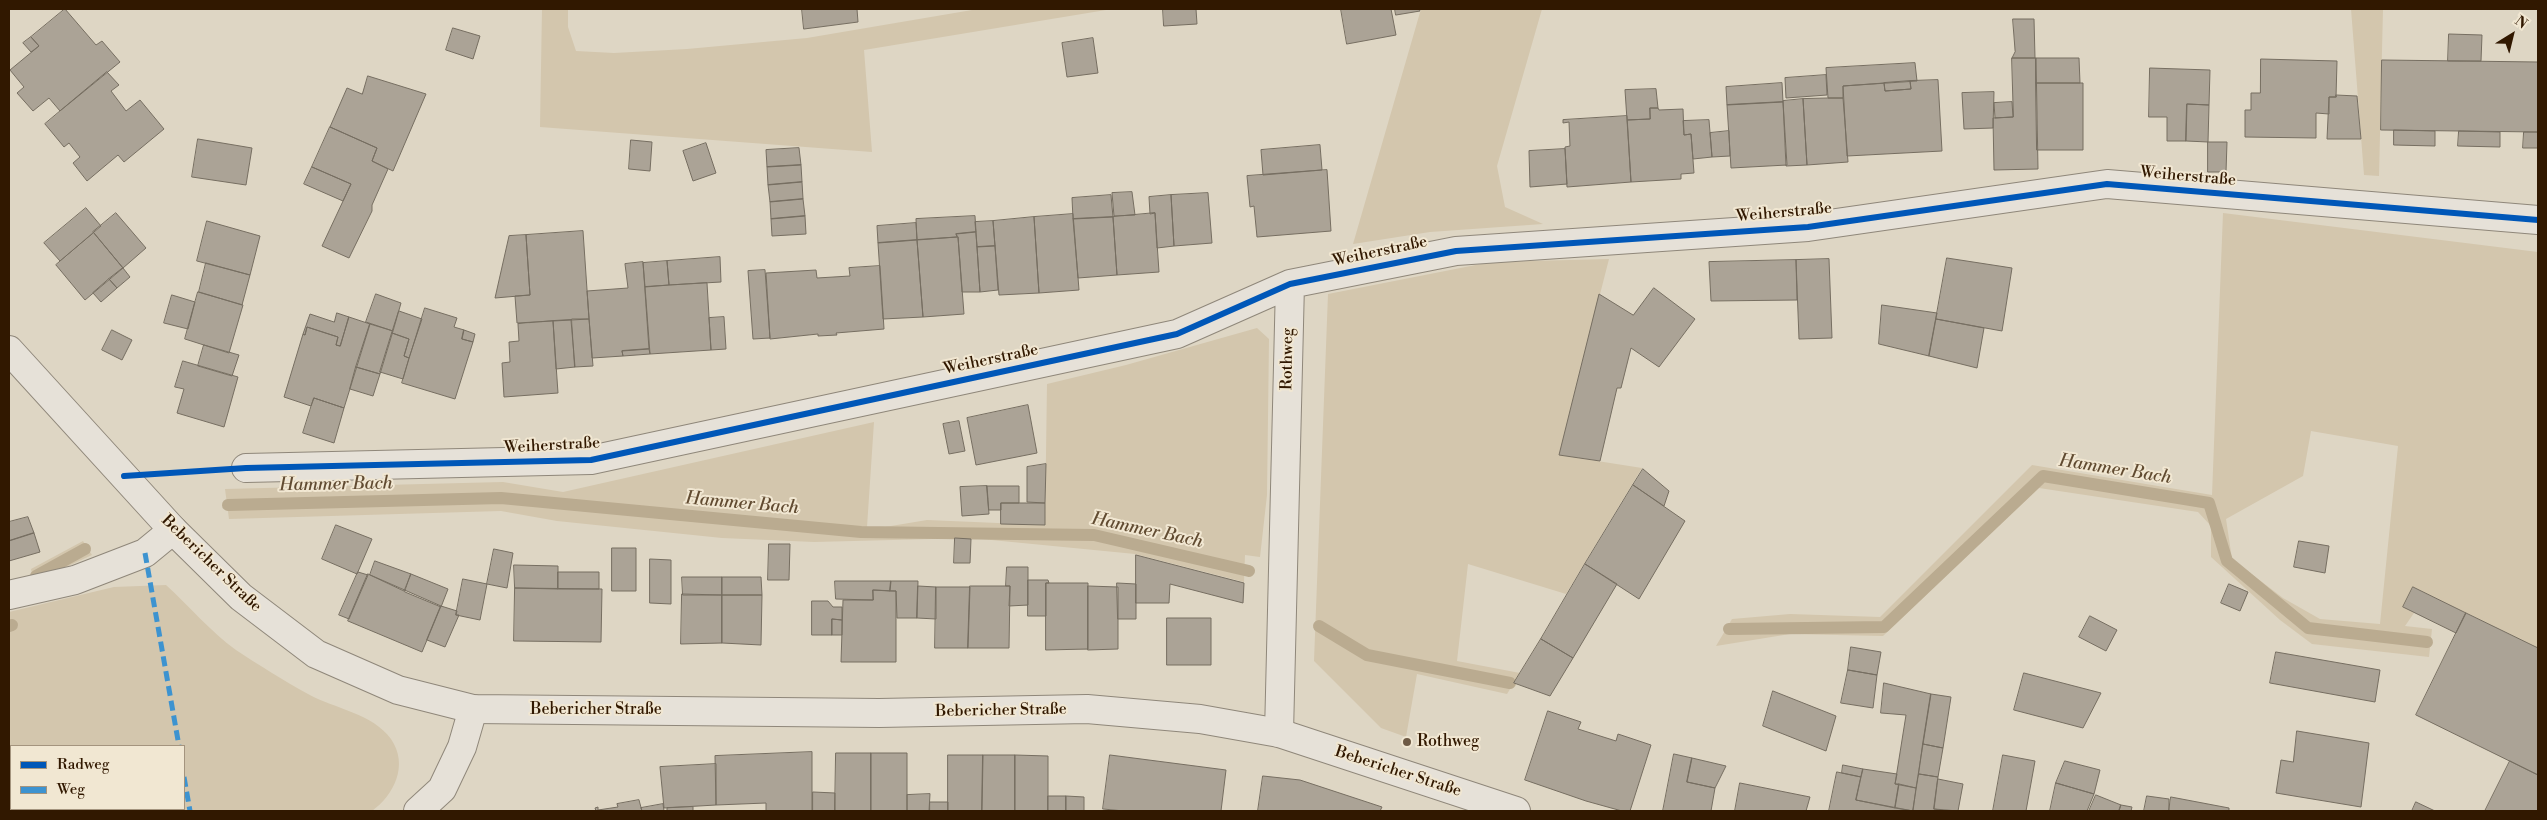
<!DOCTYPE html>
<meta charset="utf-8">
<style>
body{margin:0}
#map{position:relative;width:2547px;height:820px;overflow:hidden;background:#ded6c4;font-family:"Libre Bodoni",serif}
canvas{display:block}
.frame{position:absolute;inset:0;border:10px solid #311800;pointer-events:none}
.legend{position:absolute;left:10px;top:745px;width:175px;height:65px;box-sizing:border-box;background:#f1e7d2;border:1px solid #a4947e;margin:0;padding:6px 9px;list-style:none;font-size:15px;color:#311800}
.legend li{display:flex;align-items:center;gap:10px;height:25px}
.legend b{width:25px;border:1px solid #a4947e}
.north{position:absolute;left:2487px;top:10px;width:50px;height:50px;-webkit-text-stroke:4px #f1e7d2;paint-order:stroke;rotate:36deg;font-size:14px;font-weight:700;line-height:20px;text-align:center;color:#311800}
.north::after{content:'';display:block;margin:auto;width:18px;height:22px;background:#311800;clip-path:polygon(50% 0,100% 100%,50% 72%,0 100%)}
</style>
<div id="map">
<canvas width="2547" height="820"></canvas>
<div class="frame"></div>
<ul class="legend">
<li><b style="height:6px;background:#0057b8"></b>Radweg</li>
<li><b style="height:6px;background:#3d93d0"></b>Weg</li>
</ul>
<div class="north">N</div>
</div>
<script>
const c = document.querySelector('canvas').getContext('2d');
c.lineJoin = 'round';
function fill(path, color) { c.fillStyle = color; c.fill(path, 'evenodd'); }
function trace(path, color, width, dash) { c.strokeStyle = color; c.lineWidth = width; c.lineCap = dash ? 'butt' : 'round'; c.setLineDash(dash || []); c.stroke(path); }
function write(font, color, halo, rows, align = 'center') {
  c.font = font + ' "Libre Bodoni",serif'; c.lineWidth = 4; c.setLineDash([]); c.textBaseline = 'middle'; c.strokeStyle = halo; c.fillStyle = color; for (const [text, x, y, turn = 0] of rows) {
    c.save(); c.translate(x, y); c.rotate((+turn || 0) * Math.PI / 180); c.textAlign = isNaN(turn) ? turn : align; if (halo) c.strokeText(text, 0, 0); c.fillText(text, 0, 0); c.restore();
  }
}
const green = new Path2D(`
 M542,9h26v18l8,24 38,2 73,-4 120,-11 171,-29h134l-248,41 8,102 -332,-25z
 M1421,9h121l-45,157 8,41 38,17 -113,8 -77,12z
 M2351,9h32l-4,167 -15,-1z
 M2223,213l315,39v396l-125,-61 -10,20 11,6 -9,13 27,3 -3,28 -117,-13 -32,-24 -69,-63v-31l-13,-14 -159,-24 -156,148 -93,-2 -74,12 16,-27 58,-5 90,3 152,-152 180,30zM2311,431l87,15 -18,178 -60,-5 -37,-21 -51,-39 -6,-40 77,-43z
 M1609,259l-50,196 83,13 -76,126 -98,-30 -11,97 63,12 -13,21 -90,-20 -11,63 -25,-9 -67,-67 14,-367 163,-32z
 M1257,328l12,11 -2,156 -7,62 -15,-2 -1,27 -109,-28 -164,-16 -157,4 -92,-4 -165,-17 -56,-10 -272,8 -4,-30 278,-7 60,10 311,-70 -7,105 6,2 54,-9 118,5 2,-141 79,-19z
 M83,541l9,14 -45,21 -14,3 -2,-10z
 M166,585c23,21 45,47 70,65 23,15 48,31 72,44 27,15 64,19 83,45 18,26 3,56 -19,72h-363v-199l105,-25zM11,746h173v63h-173z`);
const stream = new Path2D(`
 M228,505l273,-7 360,34 233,3 155,36
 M36,576l49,-27
 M9,626l3,-1
 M1319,626l48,29 143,28
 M1729,629l155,-2 159,-151 166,27 18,58 81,67 119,14`);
const building = new Path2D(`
 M65,9l31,36 6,-4 18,21 -60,49 -11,-13 -16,13 -16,-18 7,-6 -14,-17 29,-24 -8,-9z
 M802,9h55l1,13 -54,7z
 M1163,9h33l1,15 -33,2z
 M1341,9h50l5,26 -49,9z
 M1395,9h24l1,2 -24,4z
 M2013,19h21l1,39h-23l3,-6z
 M453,28l27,8 -7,23 -27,-9z
 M2449,34l33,1 -1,26h-33z
 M31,37l8,9 -8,6 -8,-9z
 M1093,38l5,35 -31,4 -5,-34z
 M2012,58h24l2,111 -44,1 -1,-52 20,-1z
 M2036,58h43l1,25h-44z
 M2261,59l76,2 -1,36h-7v17l-13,-1v25l-71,-1v-27h6v-17h9z
 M2382,60l156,2v70l-157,-2z
 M1915,63l2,18 -74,5v12h-15l-2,-30z
 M2150,68l60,2 -1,35 -22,-1 -1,37h-19v-24h-18z
 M107,72l12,13 -8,6 15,20 14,-11 24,29 -40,33 -6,-7 -31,26 -14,-18 7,-6 -11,-14 -5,4 -19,-23z
 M1826,75l1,20 -41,3 -1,-20z
 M368,76l58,18 -33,77 -21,-10 5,-13 -47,-21 17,-39 15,6z
 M1938,80l4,71 -95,5 -4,-70 41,-3 1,8 26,-2 -1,-8z
 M1910,81l1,8 -26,2 -1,-8z
 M1782,83l1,19 -56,3 -1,-18z
 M2036,83h47v67h-46z
 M1656,89l2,19h-8v11l-23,1 -2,-30z
 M1994,92l-1,36 -29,1 -2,-36z
 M2336,95l21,1 4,43h-34l2,-42h7z
 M1828,98h15l5,64 -41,3 -4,-66z
 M1803,99l4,66 -21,1 -3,-65z
 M1783,102l4,63 -56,3 -4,-63z
 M2012,102l1,15 -18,1 -1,-15z
 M2187,104l22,1 -1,37 -22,-1z
 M1650,108h8l1,2 24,-1 1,26 7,-1 3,39 -13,1v5l-50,3 -4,-62 23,-1z
 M1627,116l4,66 -64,5 -2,-40 5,-1 -1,-24 -6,1v-3z
 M1709,120l3,37 -19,2 -2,-25 -7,1 -1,-14z
 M330,127l47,21 -5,13 16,8 -16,36v6l-23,47 -27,-12 29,-62 -39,-17z
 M2394,130l41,1v15l-41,-1z
 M1729,131l1,25 -18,1 -2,-24z
 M2459,131l41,1v15l-42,-1z
 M2524,132h14v16h-15z
 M198,139l54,9 -6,37 -54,-8z
 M631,140l21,2 -2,29 -21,-2z
 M2208,142h19l-1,30h-18z
 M706,143l10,30 -23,8 -10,-30z
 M1320,145l2,25 -59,5 -2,-25z
 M799,148l2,17 -34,2 -1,-17z
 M1565,149l2,35 -37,3 -1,-36z
 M801,165l1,17 -34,3 -1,-18z
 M312,167l39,17 -8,17 -39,-17z
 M1327,170l4,61 -74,6 -3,-31 -4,1 -3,-31z
 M802,182l1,17 -33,3 -2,-17z
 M1132,192l3,23 -21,1 -2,-23z
 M1208,193l4,50 -38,3 -3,-51z
 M1111,195l2,22 -40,2 -1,-21z
 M1171,195l3,51 -17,2 -2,-35 -5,1 -1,-17z
 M803,199l2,17 -34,3 -1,-17z
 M86,208l15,18 -41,35 -16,-18z
 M116,213l30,35 -23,20 -30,-36z
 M1155,213l4,59 -42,3 -4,-58z
 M1073,214l6,76 -40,3 -5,-76z
 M805,216l1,18 -34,2 -1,-17z
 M975,216l1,16 -20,2 1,3 -40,3 -1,-21z
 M1034,217l5,76 -40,2 -6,-74z
 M1113,217l4,58 -39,3 -5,-59z
 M207,221l53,15 -10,39 -53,-14z
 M993,221l2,25 -18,1 -2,-25z
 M916,223l1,17 -39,3 -1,-17z
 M583,231l6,88 -72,4 -2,-27 15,-1 -4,-60z
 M976,232l4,60h-18l-4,-55 -2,-3z
 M94,233l29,35 -38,32 -29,-35z
 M526,235l4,60 -35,3 14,-62z
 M957,237h1l6,77 -41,3 -6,-77z
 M917,240l6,77 -40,2 -5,-76z
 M995,246l3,44 -18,2 -3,-45z
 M720,257l1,25 -52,3 -2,-24z
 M1947,258l65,10 -10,63 -66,-12z
 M1829,259l3,79 -33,1 -3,-79z
 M1796,260l1,40 -86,1 -2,-39z
 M667,261l2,24 -24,2 -2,-24z
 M643,262l6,87 -27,2 1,5 -31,2 -5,-67 41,-3 -3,-24z
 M206,263l44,12 -8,30 -43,-13z
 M880,266l4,63 -48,4 1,2 -19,1v-2l-48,5 -4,-66 50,-3 1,8 33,-2 -1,-8z
 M123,268l7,9 -13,11 -8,-9z
 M765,270l5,68 -17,1 -5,-68z
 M109,279l8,9 -16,14 -8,-9z
 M707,283l4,67 -61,4 -5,-67z
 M1654,288l41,31 -36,48 -28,-19 -10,40h-4l-17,73 -41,-6 40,-161 34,21z
 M198,292l45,13 -14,48 -44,-14z
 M376,294l25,9 -8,28 -27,-9z
 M172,295l23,7 -7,27 -24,-6z
 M1882,305l55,8 -8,43 -50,-12z
 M425,308l32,10 -3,9 10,3 -2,9 11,3 -18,57 -53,-16z
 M399,311l23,8 -13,39 -5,-2 5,-17 -17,-6z
 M337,313l12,4 -9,29 -4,-1 2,-8 -31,-10 -2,8 -2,-1 7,-20 24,8z
 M349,317l21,7 -26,84 -30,-10 -3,8 -27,-9 19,-63 2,1 2,-8 31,10 -2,8 4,1z
 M724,317l2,32 -15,1 -2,-32z
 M572,319h17l4,47 -18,1z
 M1936,319l48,9 -7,40 -48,-12z
 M571,320l4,47 -19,2 -3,-48z
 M553,321l5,72 -54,4 -2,-34 8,-1 -1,-20 10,-1 -1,-17z
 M370,324l23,7 -13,43 -24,-7z
 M112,330l20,10 -10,20 -20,-10z
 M464,330l11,4 -2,8 -11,-3z
 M392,333l17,6 -5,17 5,2 -6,21 -23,-7z
 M204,345l35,10 -7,21 -34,-10z
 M649,349l1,5 -27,2 -1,-5z
 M183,361l55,16 -14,50 -47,-14 7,-24 -9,-2z
 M356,367l24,7 -7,22 -23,-7z
 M314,398l30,10 -10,35 -31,-10z
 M1028,405l9,48 -61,12 -9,-47z
 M959,421l6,30 -16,3 -6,-30z
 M1046,464l-1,39 -18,-1v-35z
 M1643,469l26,22 -5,15 -31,-21z
 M1633,485l52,36 -46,78 -54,-35z
 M987,486h32v17h-18v7h-12z
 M987,486l2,28 -27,2 -2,-29z
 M1001,503h44v22l-44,-1z
 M28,517l6,16 -25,8v-19z
 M336,525l36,14 -15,35 -35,-15z
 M34,533l6,19 -31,9v-20z
 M955,538l16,1 -1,24h-16z
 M2299,541l30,5 -4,27 -31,-6z
 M769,544h21l-1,36h-21z
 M612,548h24v43h-24z
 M494,549l19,4 -6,35 -20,-4z
 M1136,555l108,28 -1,20 -73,-19 -1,19h-33z
 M650,559l21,1v44l-21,-1z
 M375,561l36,13 -7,17 -34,-16z
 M1585,564l32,20 -44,74 -32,-19z
 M514,565l44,1v23l-43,-1z
 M1007,567h21v38l-19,1 1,-20h-4z
 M358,572l10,3 -19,44 -10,-4z
 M558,572h41v17h-41z
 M368,574l73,32 -19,46 -74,-31z
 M411,574l37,15 -7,18 -36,-15z
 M682,577h40v18h-39z
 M722,577h39l1,18h-40z
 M463,579l24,5 -7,36 -24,-5z
 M1028,580h20l1,3h-3v33h-18z
 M835,581h56l-1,10 -17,-1v10l-37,-1z
 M891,581h27l-1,37h-20l-1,-27h-6z
 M1046,583h42v66l-42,1z
 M1117,583l19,1v35h-18z
 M2229,584l19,8 -8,19 -19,-8z
 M918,586l18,1v32l-19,-1z
 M970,586h40l-1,62h-41z
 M1088,586l30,1v62l-30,1z
 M936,587h34l-2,61h-33z
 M2413,587l53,26 -10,20 -53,-26z
 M515,588l87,1 -1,53 -87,-1z
 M873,590l23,1v71h-55l2,-62h30z
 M682,594l40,1v48l-41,1z
 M722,595h40l-1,50 -39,-2z
 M812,601h16l5,6h9v13l-10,-1v16h-20z
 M441,606l16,5 -1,4h3l-14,32 -18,-7z
 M2466,613l72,35v127l-122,-60z
 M2090,616l27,14 -11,21 -27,-14z
 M1167,618h44v47h-44z
 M832,619l10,1v15h-10z
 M1541,639l32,19 -23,38 -36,-13z
 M1851,647l30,5 -4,23 -29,-5z
 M2276,652l104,18 -5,32 -105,-19z
 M1848,670l29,5 -4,33 -32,-5z
 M2024,673l77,20 -18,35 -69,-18z
 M1884,683l47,11 -15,94 -21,-4 11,-69 -25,-2z
 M1773,691l63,25 -10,35 -63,-25z
 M1931,694l20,3 -8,51 -20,-4z
 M1548,711l33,11 -3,7 38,12 2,-7 33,11 -21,66h-8l-36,-10 -61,-21z
 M2297,731l72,12 -8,64 -85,-14 5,-33 12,2z
 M1923,744l20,4 -5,29 -19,-3z
 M812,752v59h-46v-8l-50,2 -1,-49z
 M836,753h35v58h-36z
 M871,753h36v58h-36z
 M1674,754l18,4 -5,24 28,6 -4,23h-48z
 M948,755h35l-1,56h-34z
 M983,755h32v56h-33z
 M1015,755l33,1v55h-33z
 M1110,755l116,15 -5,41h-97l-21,-2z
 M2003,755l32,6 -9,50h-33z
 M1692,758l34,8 -11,22 -28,-6z
 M2065,761l35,9 -6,24 -38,-11z
 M2510,761l28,14v36h-53z
 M716,764v41l-52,3 -4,-41z
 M1843,765l20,4 -2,8 -19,-4z
 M1863,769l34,5 -2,10h4l-4,24 -39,-8z
 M1837,772l24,5 -5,23 57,11h-84z
 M1919,774l19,3 -4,32 13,2h-34z
 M1263,776l37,4 82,27 -2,4h-122z
 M1938,779l25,5 -5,27 -24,-2z
 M1740,783l70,14 -4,14h-71z
 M2056,783l38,11 -7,17h-37z
 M1899,784l17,4 -3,23 -18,-3z
 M813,792l22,1v18h-22z
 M930,794l-1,17h-22v-16z
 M2096,795l25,10 -2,6h-30z
 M1048,796h18v15h-18z
 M1066,796l18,1v14h-18z
 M2147,796l22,3v12h-25z
 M2171,797l58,11v3h-60z
 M639,800l3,11h-46l-1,-3 3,-1v3l20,-3 -1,-3z
 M930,802h18v9h-18z
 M2416,802l19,9h-23z
 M663,804l1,7h-22l-1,-3z
 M2121,805l11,2 -1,4h-12z
 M693,807v4h-26v-3z`);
const minor = new Path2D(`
 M246,468l345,-8 586,-126 113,-50 166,-33 352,-24 299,-43 431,36
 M9,595l66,-15 70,-27 28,-23
 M1279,733l11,-449
 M418,811l24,-22 20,-42 11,-38`);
const tertiary = new Path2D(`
 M9,350l164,180 68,67 75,57 82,36 75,19 406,4 208,-4 113,10 79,14 237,78`);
const quiet = new Path2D(`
 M145,553l34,193
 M184,777l6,34`);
const cycleway = new Path2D(`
 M124,476l122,-8 345,-8 586,-126 113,-50 166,-33 352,-24 299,-43 431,36`);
const markers = [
 [1407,742,5,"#6e5a45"]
];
const streetNames = [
 ["Weiherstraße",2188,177,5],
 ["Weiherstraße",1784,213,-5],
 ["Weiherstraße",1380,252,-12],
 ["Rothweg",1288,359,-89],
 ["Weiherstraße",991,360,-12],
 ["Weiherstraße",552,446,-3],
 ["Bebericher Straße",211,564,44],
 ["Bebericher Straße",596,710],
 ["Bebericher Straße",1001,711,-1],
 ["Bebericher Straße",1398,772,18]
];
const poiNames = [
 ["Rothweg",1417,742]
];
const waterNames = [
 ["Hammer Bach",2115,470,9],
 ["Hammer Bach",336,485,-1],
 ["Hammer Bach",742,504,5],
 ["Hammer Bach",1147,531,12]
];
fill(green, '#d3c6ad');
trace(stream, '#baab90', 12);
fill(building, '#aba396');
trace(building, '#766e61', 1);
trace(minor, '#8f877a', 30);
trace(tertiary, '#8f877a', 30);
trace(minor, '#e6e1d8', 28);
trace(tertiary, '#e6e1d8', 28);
trace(quiet, '#3d93d0', 5, [10, 5]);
trace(cycleway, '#0057b8', 6);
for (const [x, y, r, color] of markers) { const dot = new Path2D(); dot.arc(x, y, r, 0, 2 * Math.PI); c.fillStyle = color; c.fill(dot); trace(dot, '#f1e7d2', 2); }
write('16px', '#311800', '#f1e7d2', streetNames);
write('16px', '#311800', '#f1e7d2', poiNames, 'left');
write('italic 18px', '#614b31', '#f1e7d2', waterNames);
</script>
